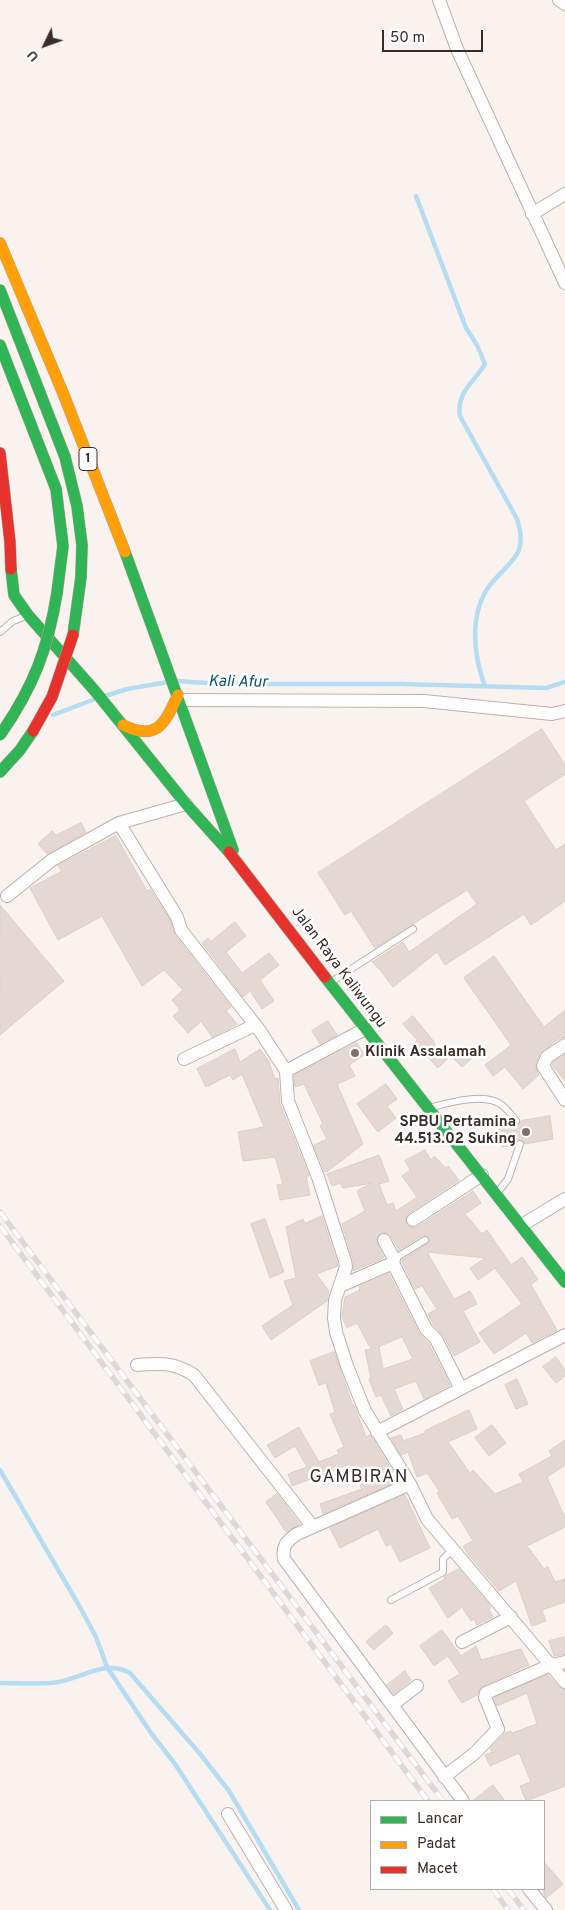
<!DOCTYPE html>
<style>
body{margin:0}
#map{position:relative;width:565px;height:1910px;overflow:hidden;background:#faf2ef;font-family:Overpass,sans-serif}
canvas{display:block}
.legend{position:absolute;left:370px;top:1800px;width:175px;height:90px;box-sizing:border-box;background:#fff;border:1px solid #b0aba8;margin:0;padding:6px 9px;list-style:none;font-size:15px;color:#392c26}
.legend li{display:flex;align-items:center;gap:10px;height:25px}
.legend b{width:25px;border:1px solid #b0aba8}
.north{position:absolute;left:20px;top:20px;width:50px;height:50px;-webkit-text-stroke:4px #fff;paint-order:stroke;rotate:228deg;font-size:14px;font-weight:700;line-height:20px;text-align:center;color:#392c26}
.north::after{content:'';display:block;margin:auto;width:18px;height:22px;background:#392c26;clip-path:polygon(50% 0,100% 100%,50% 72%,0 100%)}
.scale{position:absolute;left:382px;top:30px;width:101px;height:22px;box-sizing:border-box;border:2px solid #392c26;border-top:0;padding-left:6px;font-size:15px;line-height:18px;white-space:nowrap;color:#392c26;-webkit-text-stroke:4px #fff;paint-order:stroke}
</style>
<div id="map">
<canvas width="565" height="1910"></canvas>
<ul class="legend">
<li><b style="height:6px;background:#30b455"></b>Lancar</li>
<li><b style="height:6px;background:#ff9f0a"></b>Padat</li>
<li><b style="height:6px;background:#e5322d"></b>Macet</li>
</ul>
<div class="north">U</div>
<div class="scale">50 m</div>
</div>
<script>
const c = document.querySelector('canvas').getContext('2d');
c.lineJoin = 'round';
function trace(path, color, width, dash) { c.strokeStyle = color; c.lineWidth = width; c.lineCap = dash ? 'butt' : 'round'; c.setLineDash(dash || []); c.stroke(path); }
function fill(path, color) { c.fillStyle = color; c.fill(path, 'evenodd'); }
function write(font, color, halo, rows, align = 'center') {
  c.font = font + ' Overpass,sans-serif'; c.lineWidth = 5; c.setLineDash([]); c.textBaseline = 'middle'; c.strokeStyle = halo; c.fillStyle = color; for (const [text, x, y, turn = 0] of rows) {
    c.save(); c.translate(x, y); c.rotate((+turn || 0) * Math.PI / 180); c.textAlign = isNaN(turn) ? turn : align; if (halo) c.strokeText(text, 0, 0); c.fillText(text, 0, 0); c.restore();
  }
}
const stream = new Path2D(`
 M416,196l50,132 11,17 8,19c-11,18 -29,29 -25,52l57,103c12,37 -7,41 -27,66 -21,28 -17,70 -5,101
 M178,681l43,3h180l145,4 19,-6
 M105,696l22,-7 41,-7
 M53,715l42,-16
 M0,1470l81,139 15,28 11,30 44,66 24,31 95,146
 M0,1683c17,0 34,1 51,0 28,-2 53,-25 79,-10l71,82 28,36 70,119`);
const building = new Path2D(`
 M542,729l23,36v9l-41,27 32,49 9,-6v57l-34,24 -7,-11 -79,51 -8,-13 -44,35 -13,-17 -8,-8 31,-20 6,10 68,-48 -10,-14 -92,58 -24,-37 -6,4 -27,-42z
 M81,823l5,9 -39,22 -9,-10 14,-13 4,4z
 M116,836l31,55 3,-2 20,31 5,15 56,72 -5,4 11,13 -3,2 -22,11 -11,-16 -13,12 -15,-17 7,-6 -8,-10 11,-10 -19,-20 -22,16 -40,-70 -44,24 -28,-52 32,-17 -4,-5z
 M0,905l64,76 -64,54z
 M235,922l11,14 -20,16 16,21 27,-20 10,12 -19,15 14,21 -12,8 -12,-18 -7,6 -41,-54 6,-5 3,3z
 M494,956l50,71 21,-17v27l-5,1 -20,15 -5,13 4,9 -16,14 -18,-22 -12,9 -8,-11 26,-20 -47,-67z
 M413,1016l22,27 -1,2 14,13 -10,10 -23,-25 2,-3 -14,-16z
 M328,1021l9,14 -17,9 -8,-13z
 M357,1043l7,12 -15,10 6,11 -18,8 26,60 -35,27 -3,1 -11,-27 13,-6 -7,-13 3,-2 -19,-40 -9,3 -1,-11z
 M466,1046l8,10 -12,11 -9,-9z
 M235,1049l5,13 20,-13 9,13 6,17 3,-1 2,26 29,72h-3l4,19 -30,5 -3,-15 6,-1 -8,-27 -32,4 -5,-29 26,-5 -22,-53 -9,6 -3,-5 -24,12 -9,-18z
 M565,1055v26l-13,-16 1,-3z
 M386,1084l11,15 -10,7 9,12 -18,14 -21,-28z
 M550,1116l3,23 -28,5 -2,-4 -3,-1 -4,2 -2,4 -12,2 -4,-23 13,-2 6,4 4,-5z
 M425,1150l6,10 3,-4 12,12 2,-2 11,14 -51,34 -3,6 2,5 6,3 4,-1 56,-36 8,12 -16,11 17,20 5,-4 24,35 11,-8 16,22 -7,6 26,45 -25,13 -6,-10 -32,21 -15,-21 43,-29 -27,-36 -17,12 -8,-12 15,-10 -58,-6 27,47 16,-8 7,13 -14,7 17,31 -26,14 -11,-21 -10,-11 -5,-10 9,-5 -15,-23 -7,3 -13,-27v-2l27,-17 1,-4 -3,-4 -5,1 -23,14 -10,-17h-8l-5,7 8,18 -31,13v-11l-11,-36 23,-13 -8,-20 15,-8 -29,5 -3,-5 -8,3 -5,-12 52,-19 10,26 -10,3 8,21 6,-2 3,8 21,-14 -15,-21 8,-6 -5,-9z
 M322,1216l16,50 -22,8 13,17 -2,10 -56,39 -9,-14 31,-21 -9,-24 12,-3 -10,-51 17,-8 2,4z
 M265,1219l19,53 -14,6 -19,-54z
 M389,1274l30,59 10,11 21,41 -26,14 -8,-18 -22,8 9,20 -12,7 -10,-21 -5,2 -7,-18 2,-1 -6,-28 6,-1 -14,-26 -10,5 -5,-11 3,-20 15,-7 -1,-3zM402,1337l11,22 -30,10 -4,-22 -3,1z
 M334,1352l19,54 1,-1 12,32 4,-2 3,4 20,33 -1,2 4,8 -73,32 -3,-10 42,-15 -12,-25 -58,22 -4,-12 19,-7 -12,-21 -20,12 -8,-13 32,-18 20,35 20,-8 -2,-4 7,-3 -14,-33 5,-2 -9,-29 -7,2 -9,-24z
 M556,1357l9,13v6l-9,7 -13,-16z
 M517,1379l11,25 -12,5 -11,-24z
 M469,1410l8,19 -29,13 22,31 3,-3 22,24 28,-12 -4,-8 33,-18 -3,-5 16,-11v25l-18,12 18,41v9l-38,19 17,23 4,-2 7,15 10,-3v23l-23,8 4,11 -14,5 -16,-45 -17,10 -32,-38 -4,-7 10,-5 -15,-25 -6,3 -15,-26 3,-1 -13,-19 -10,4 -9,-25 -7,3 -10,-17 10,-3 2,6 22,-8v-2z
 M492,1425l14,18 -17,13 -14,-18z
 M277,1494l23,30 -14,8 -20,-30z
 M405,1495l25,53 -30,14 -9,-18 -5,2 -8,-17 -38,19 -10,-20z
 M459,1569l32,38 -2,2 4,8 -16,8 -3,-6 -3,2 -9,-14 -14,11 -19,-30 16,-9 -1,-2 3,-2z
 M386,1625l7,8 -19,17 -8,-8z
 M442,1630l19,26 15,-10 5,14 40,-11 8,16 -46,21 -3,2 -3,7 -15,8 -14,-22 12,-7 -12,-18 -14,10 -14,-20z
 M565,1637v17l-11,2 -5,-15z
 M405,1671l6,9 -17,14 -7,-9z
 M548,1675l11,12 6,3v96l-39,15 -6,-15 11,-4 -12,-29 -29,13 -5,-11 7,-3 -2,-3 15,-16 6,-2 1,2 25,-9 -10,-31 -30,13 -3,-8z
 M493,1785l12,16h-32z
 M544,1862l19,22 -17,14 -2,-4z`);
const lane = new Path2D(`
 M0,632l13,-11 13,-5
 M331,982l82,-53
 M433,1107c18,-5 54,-15 70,-1 5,4 9,10 13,15
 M498,1192l10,-13 12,-35
 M394,1259l31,-19
 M391,1600l52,-28v-13l10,-10`);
const street = new Path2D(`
 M439,0l18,49 108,234
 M559,0l6,4
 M532,214l33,-20
 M180,700l244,1 128,13 13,-3
 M186,804l-67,19 58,94 4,13 79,101 26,40 2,30 30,76 27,84 1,6 -11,33 -1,18 2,14 11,34 18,45 45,73 17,35 138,163
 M7,896l45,-36 67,-37
 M565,1045l-18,12 -4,9 22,34
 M184,1059l71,-34
 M286,1071l79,-42
 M413,1220l69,-45
 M522,1225l43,-26
 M384,1240l10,19 -1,4 33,66 10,10 25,50
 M340,1286l53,-23
 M137,1365c23,-2 37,-3 57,10l119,152
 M377,1432l188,-97
 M410,1484l-113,50c-11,7 -15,13 -13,25l179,242
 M462,1642l49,-25
 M392,1705l25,-19
 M444,1777l31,-24 23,-24 -13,-32 1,-4 65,-28 14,-3
 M228,1814l58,96
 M529,1889l17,21`);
const fast = new Path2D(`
 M0,290l65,167 12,49 5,39 -1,32 -8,58
 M0,345l56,144 7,57 -6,47
 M125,552l108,298
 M11,569l3,26 14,20 67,76 91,113 43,48
 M0,772l20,-22 13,-19
 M325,977l240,305`);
const slow = new Path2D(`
 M0,243l63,150 62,159
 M123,725c34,17 42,-2 55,-30`);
const jam = new Path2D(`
 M0,453l10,89 1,27
 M229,852l96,125`);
const rail = new Path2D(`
 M0,1212l443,589
 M0,1226l428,575
 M493,1889l15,21
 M508,1889l16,21`);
const fastBridge = new Path2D(`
 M0,735c33,-47 48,-86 57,-142`);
const jamBridge = new Path2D(`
 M33,731l19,-34 21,-62`);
const markers = [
 [355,1053,5,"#7d716c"],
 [526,1132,5,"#7d716c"]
];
const shields = [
 [88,459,18]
];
const shieldNames = [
 ["1",88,459]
];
const streetNames = [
 ["Jalan Raya Kaliwungu",338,968,53]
];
const poiNames = [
 ["Klinik Assalamah",365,1053],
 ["SPBU Pertamina",516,1123,"right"],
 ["44.513.02 Suking",516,1140,"right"]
];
const waterNames = [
 ["Kali Afur",238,683,1]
];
const quarterNames = [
 ["GAMBIRAN",359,1478]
];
trace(stream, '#b5dcf0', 4.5);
fill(building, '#e5d8d2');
trace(building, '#d8ceca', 1);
trace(lane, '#bbb2ae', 8);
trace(street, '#bbb2ae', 14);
trace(fast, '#afaa9a', 12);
trace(slow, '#afaa9a', 12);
trace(jam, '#afaa9a', 12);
trace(lane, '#fefdfd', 6);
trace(street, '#fefdfd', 12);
trace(fast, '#30b455', 11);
trace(slow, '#ff9f0a', 11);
trace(jam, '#e5322d', 11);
trace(rail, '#dbd8d8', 5.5);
trace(rail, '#fff', 4, [11]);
trace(fastBridge, '#afaa9a', 12, []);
trace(jamBridge, '#afaa9a', 12, []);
trace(fastBridge, '#30b455', 11);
trace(jamBridge, '#e5322d', 11);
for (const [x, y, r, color] of markers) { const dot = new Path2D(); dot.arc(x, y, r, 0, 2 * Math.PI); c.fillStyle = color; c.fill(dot); trace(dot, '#fff', 2); }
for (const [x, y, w] of shields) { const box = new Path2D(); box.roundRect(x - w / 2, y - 11.5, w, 23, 4); c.fillStyle = '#fff'; c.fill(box); trace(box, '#392c26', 1); }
write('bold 14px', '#392c26', null, shieldNames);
write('15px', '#392c26', '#fff', streetNames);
write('bold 15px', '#392c26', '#fff', poiNames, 'left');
write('italic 16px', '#01526f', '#fff', waterNames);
c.letterSpacing = '1px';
write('18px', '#392c26', '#fff', quarterNames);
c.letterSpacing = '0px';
</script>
